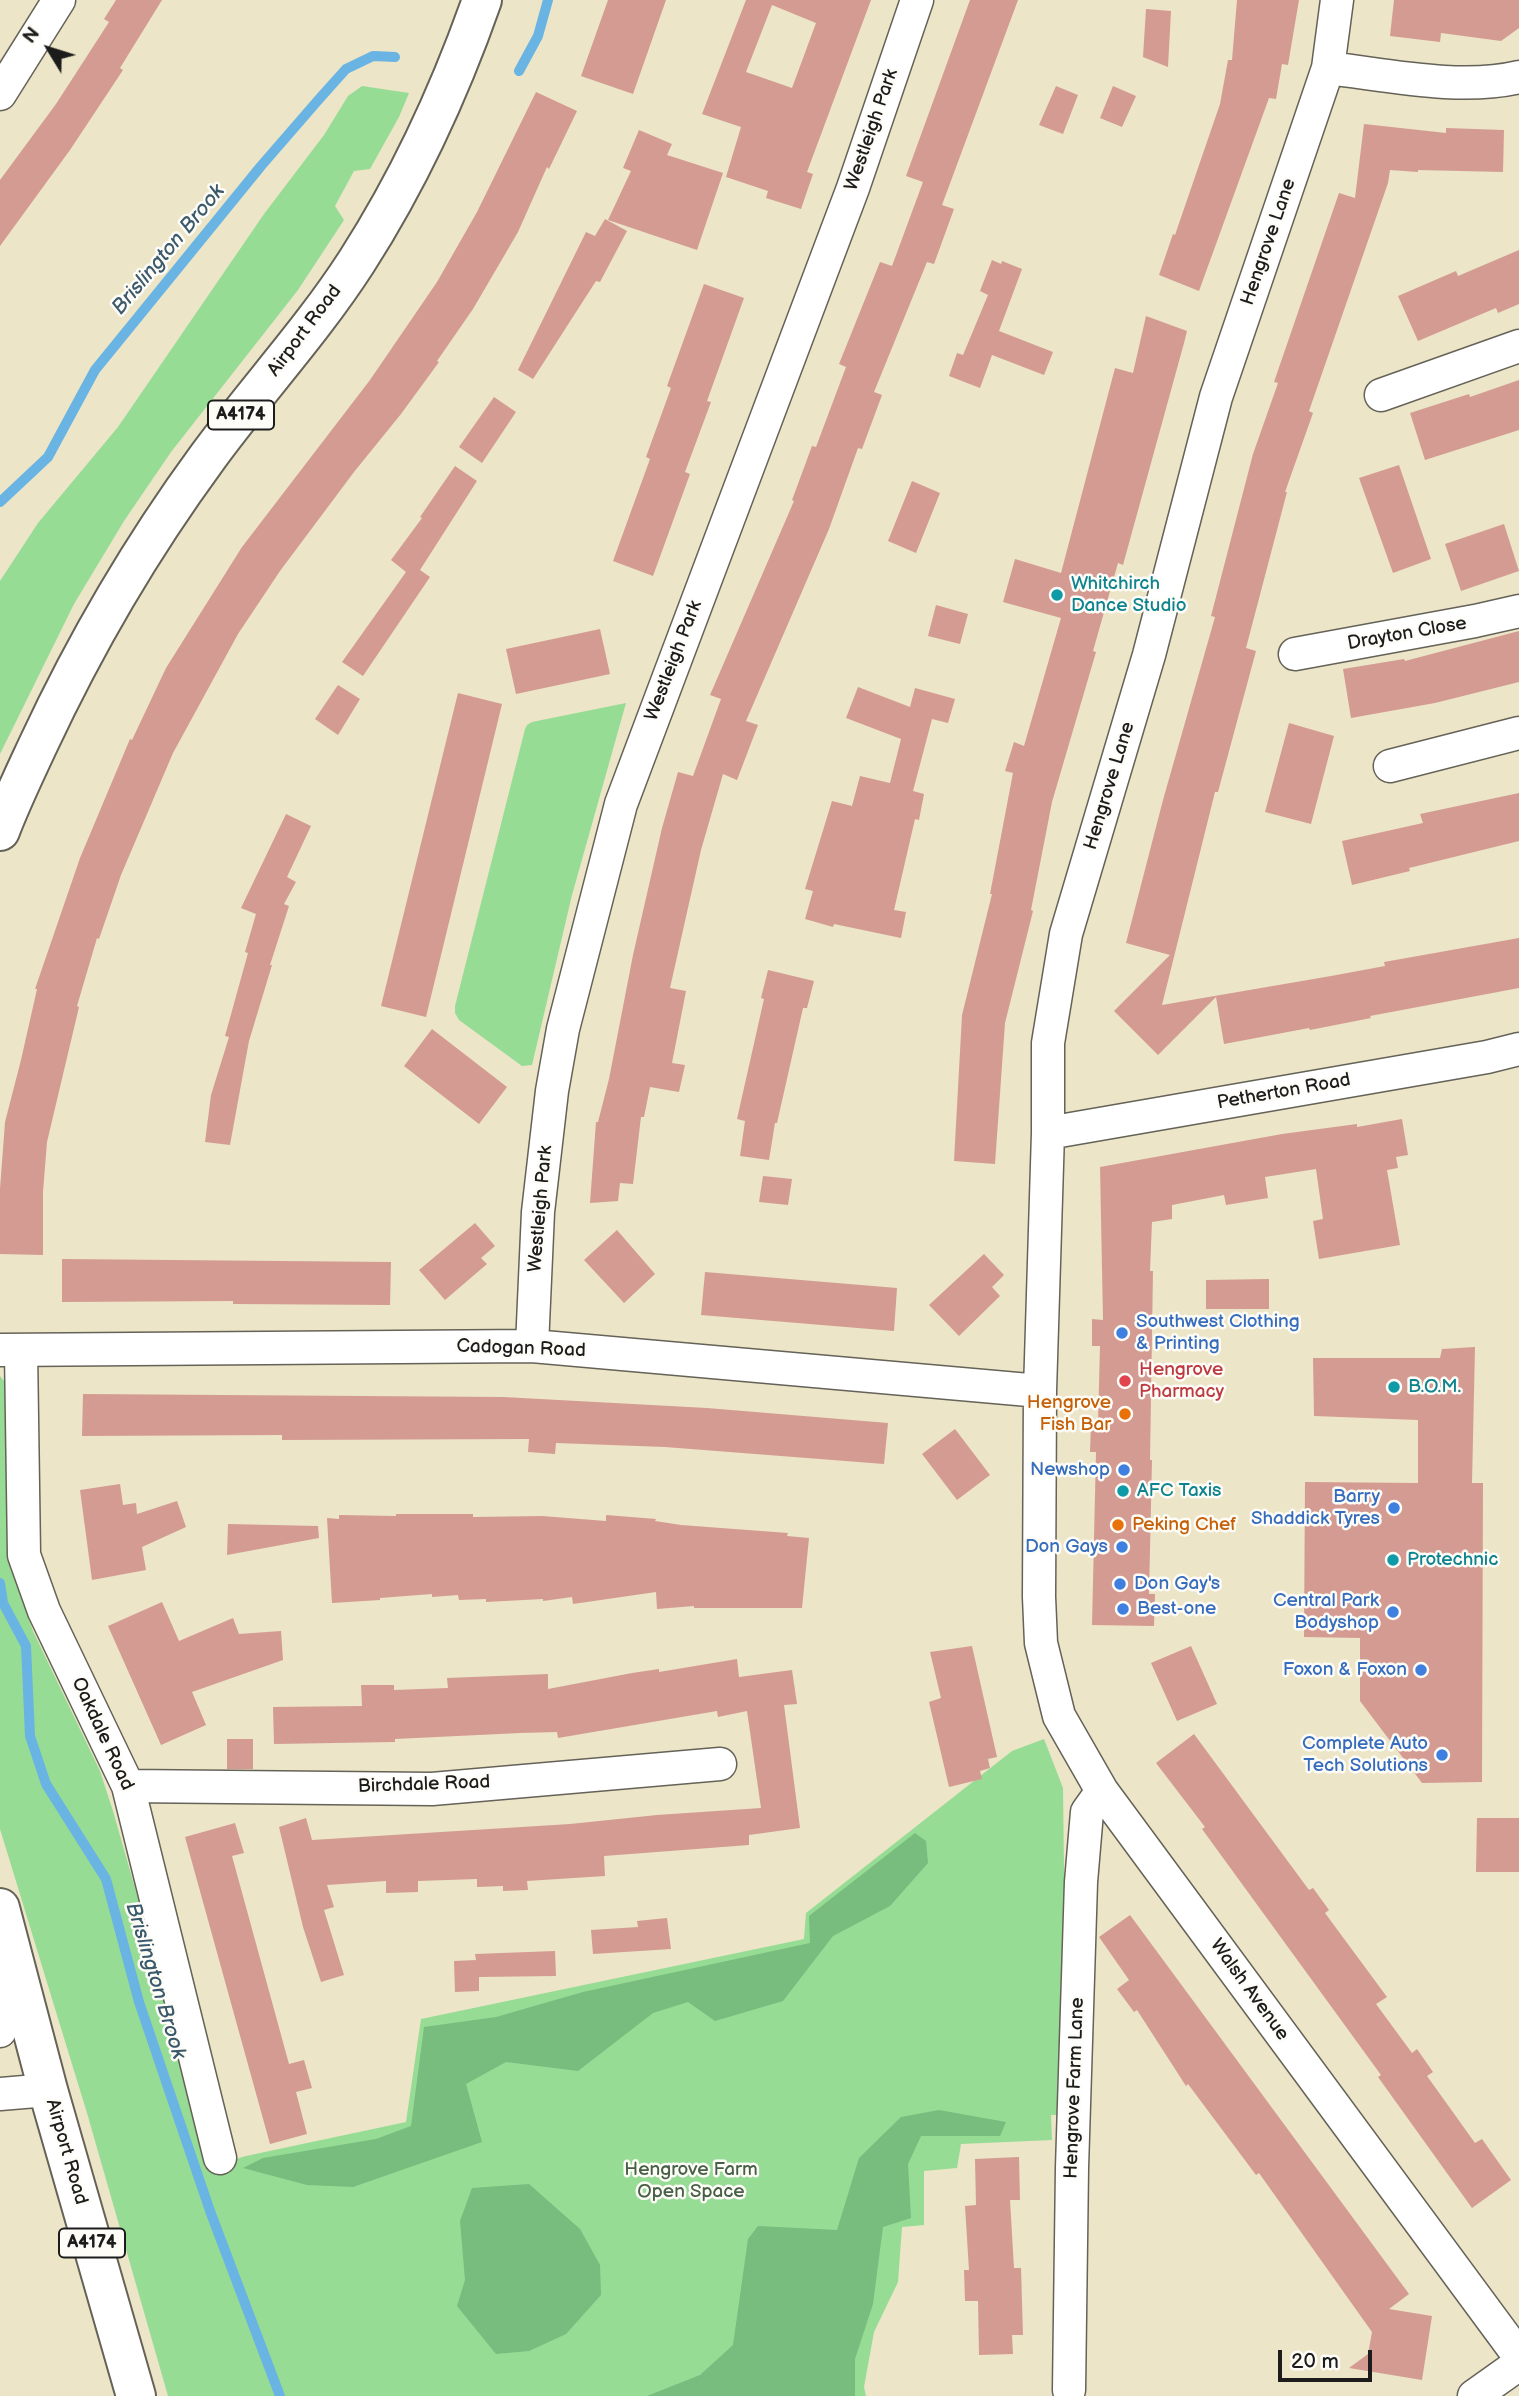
<!DOCTYPE html>
<style>
body{margin:0}
#map{position:relative;width:1519px;height:2396px;overflow:hidden;background:#ece5c7;font-family:"Balsamiq Sans",sans-serif}
canvas{display:block}
.north{position:absolute;left:14px;top:14px;width:70px;height:70px;-webkit-text-stroke:5px #fdfcf7;paint-order:stroke;rotate:308deg;font-size:19px;font-weight:700;line-height:28px;text-align:center;color:#1c1c1c}
.north::after{content:'';display:block;margin:auto;width:24px;height:32px;background:#1c1c1c;clip-path:polygon(50% 0,100% 100%,50% 72%,0 100%)}
.scale{position:absolute;left:1278px;top:2350px;width:94px;height:32px;box-sizing:border-box;border:4px solid #1c1c1c;border-top:0;padding-left:9px;font-size:21px;line-height:24px;white-space:nowrap;color:#1c1c1c;-webkit-text-stroke:5px #fdfcf7;paint-order:stroke}
</style>
<div id="map">
<canvas width="1519" height="2396"></canvas>
<div class="north">N</div>
<div class="scale">20 m</div>
</div>
<script>
const c = document.querySelector('canvas').getContext('2d');
c.lineJoin = 'round';
function fill(path, color) { c.fillStyle = color; c.fill(path, 'evenodd'); }
function trace(path, color, width, dash) { c.strokeStyle = color; c.lineWidth = width; c.lineCap = dash ? 'butt' : 'round'; c.setLineDash(dash || []); c.stroke(path); }
function write(font, color, halo, rows, align = 'center') {
  c.font = font + ' "Balsamiq Sans",sans-serif'; c.lineWidth = 5; c.setLineDash([]); c.textBaseline = 'middle'; c.strokeStyle = halo; c.fillStyle = color; for (const [text, x, y, turn = 0] of rows) {
    c.save(); c.translate(x, y); c.rotate((+turn || 0) * Math.PI / 180); c.textAlign = isNaN(turn) ? turn : align; if (halo) c.strokeText(text, 0, 0); c.fillText(text, 0, 0); c.restore();
  }
}
const green = new Path2D(`
 M362,86l47,7 -10,24 -29,52 -16,2 -19,35 9,14 -46,70 -127,162 -47,69 -50,83 -74,150v-173l38,-58 80,-96 146,-213 60,-79 24,-39z
 M626,703l-54,192 -40,170 -10,1 -63,-46 -4,-7v-7l70,-277 2,-4 5,-3z
 M0,1376l8,10 5,166 4,34 16,45 67,140 13,40 28,98 64,259 41,-12 160,-34 15,-103 383,-80 2,-26 206,-162 32,-12 19,49 4,327h-16l1,25 -91,4 -4,24 -33,3v54l-22,2 -4,55 -24,50 -10,55 2,9h-698l-81,-283 -87,-284z`);
const forest = new Path2D(`
 M915,1833l11,8 2,22 -38,43 -57,30 -50,65 -68,20 -27,-19 -35,11 -75,58 -72,-9 -40,22 16,58 -129,45 -46,-2 -64,-17 20,-10 113,-19 35,-13 13,-99 72,-10 87,-25 227,-49 -1,-27z
 M939,2110l67,12 -6,14h-79l-13,28 3,54 -28,9 -10,77 -18,55v37h-208l53,-21 33,-30 15,-106 10,-13 79,4 22,-72 42,-41z
 M529,2184l51,45 20,36 1,30 -35,39 -37,17 -33,3 -39,-48 8,-26 -5,-59 12,-33z`);
const stream = new Path2D(`
 M519,71l19,-35 10,-36
 M0,502l48,-45 47,-87 166,-204 59,-68 26,-29 27,-13 22,1
 M0,1583l3,20 23,43 4,90 16,48 60,95 33,123 71,209 70,185`);
const building = new Path2D(`
 M116,0h46l-42,68 3,2 -53,80 -70,96v-66l56,-76 53,-82 -5,-3z
 M608,0h58l-33,94 -52,-18z
 M746,0h125l-64,172 6,2 -12,35 -35,-11 2,-7 -42,-14 15,-50 -39,-13zM772,5l44,18 -24,65 -46,-16z
 M970,0h48l-76,205 12,4 -20,55 -7,-2 -53,130 8,3 -20,54 -4,-1 -29,81 -83,192 12,4 -21,55 -14,-6 -22,76 -31,138 16,3 -14,72 13,2 -6,27 -29,-5 -6,30h-3l-8,67 -13,-1 -2,18 -28,2 6,-81h2l11,-43 24,-124 29,-127 16,-56 15,4 28,-77 -11,-4 84,-194 -2,-1 20,-54 4,1 30,-80 -7,-3 41,-102 12,4 31,-84 -17,-6z
 M1237,0h62l-11,65 -6,-1 -6,35 -7,-1 -70,193 -40,-16 14,-41 2,1 45,-131 8,-44h4z
 M1394,0h125v28l-18,13 -60,-8 -1,9 -50,-6z
 M1146,9l25,2 -3,56 -25,-10z
 M1056,86l22,9 -15,39 -24,-9z
 M1113,86l23,10 -14,31 -22,-9z
 M536,92l41,19 -28,58 -2,-2 -29,65 -45,77 -36,52 2,1 -38,52 -47,58 -74,99 -42,63 -65,119 -52,122 -22,64 -2,-1 -20,68 2,1 -32,135 -4,50v63l-43,-1v-65l5,-67 16,-62 16,-71h-2l45,-131 50,-119 2,1 34,-72 76,-121 128,-167 67,-98 40,-70z
 M1364,124l82,9v-5l58,2 -1,42 -85,-2v2l-28,-2 -2,13 -79,228 4,2 -28,79h2l-41,156 10,3 -38,141h-3l-53,213 169,-29 54,-10 -1,-4 135,-24v50l-149,28 1,2 -61,12 -1,-2 -85,16 -8,-47 -58,58 -44,-44 56,-56 -44,-12 37,-143 52,-183 -4,-1 42,-162 25,-71 -4,-1 65,-189 16,5z
 M639,130l33,14 -5,11 56,18 -26,77 -89,-30 23,-49 -8,-3z
 M605,219l22,12 -27,51 -4,-1 -63,98 -15,-9 68,-138 9,4z
 M1519,250v54l-21,9 -2,-5 -78,33 -20,-45 58,-25 2,5z
 M992,260l9,4 1,-3 20,8 -23,62 54,21 -9,23 -52,-20 -12,33 -31,-12 8,-23 6,2 25,-60 -8,-4z
 M704,284l40,14 -37,103 4,1 -26,70 5,2 -37,102 -40,-15 37,-102 -4,-2 25,-69 -4,-2z
 M1146,316l41,15 -3,12 -61,222 -5,-2 -25,88 3,1 -44,150 -21,108 2,1 -28,112 -10,141 -41,-3 8,-146 30,-121h-2l23,-121 -8,-2 9,-29 10,4 37,-128 -58,-16 12,-43 46,14 54,-205 18,5z
 M1519,380v50l-94,30 -15,-47 59,-19 1,3z
 M494,397l22,15 -34,51 -23,-16z
 M1399,465l32,94 -38,14 -34,-95z
 M455,466l22,15 -57,89 10,7 -67,99 -21,-14 64,-90 -15,-12 31,-42 -2,-1z
 M912,481l28,12 -24,60 -28,-12z
 M1504,524l15,47 -58,20 -16,-47z
 M936,605l32,9 -8,30 -32,-8z
 M600,629l10,45 -94,20 -10,-45z
 M1519,631v51l-84,21 -84,15 -8,-49 61,-10 1,2z
 M338,685l22,14 -22,36 -23,-16z
 M858,687l52,20 5,-19 40,11 -7,24 -16,-4 -19,72 11,3 -5,26 -4,-1 -21,91 12,2 -5,26 -67,-14 -1,3 -28,-8 8,-28 -8,-2 27,-88 20,5 8,-30 30,7 11,-44 -55,-21z
 M458,693l44,11 -76,313 -45,-11z
 M1289,723l45,13 -23,88 -46,-12z
 M1519,793v48l-110,27 1,3 -58,14 -10,-44 81,-18 -3,-9z
 M286,814l25,12 -24,51 9,5 -12,22 5,2 -19,59h2l-23,76 -19,104 -25,-3 6,-47 18,-58 -4,-1 23,-83 -3,-1 11,-38 -15,-6z
 M768,970l46,11 -7,27h-4l-26,115h-2l-6,37 -29,-4 5,-35 -8,-2 27,-120 -3,-1z
 M432,1029l75,58 -28,37 -75,-58z
 M1402,1119l6,36 -12,2 2,11 -11,2 13,75 -81,14 -6,-38 10,-2 -7,-50 -51,8 3,21 -42,7 -2,-10 -52,10v14l-20,3 -2,49h3l-3,189h2l-3,134h6l-1,32 -62,-1 4,-173h-6l1,-29h7l2,-77h-8v-27l11,1 -3,-153 182,-33 75,-10v3z
 M763,1176l29,3 -4,26 -29,-3z
 M475,1223l20,23 -14,12 6,6 -42,36 -26,-30z
 M617,1230l38,44 -31,29 -40,-43z
 M984,1254l20,21 -12,12 8,9 -41,40 -30,-31z
 M62,1259l329,3 -1,43 -157,-1v-3l-171,1z
 M705,1272l192,16 -3,43 -193,-16z
 M1269,1279v30h-63v-29z
 M1475,1347l-3,136h11l-1,299 -60,1 -62,-82v-63l-56,-1 1,-155 113,1v-63l-104,-4 -1,-58h127l2,-9z
 M83,1394l420,3 204,11 181,15 -4,41 -219,-17 -109,-4 -1,11 -27,-2 1,-13 -247,1v-5l-200,1z
 M955,1429l35,46 -33,25 -35,-46z
 M120,1484l3,21 13,-2 1,11 40,-13 9,26 -44,20 4,23 -54,10 -12,-90z
 M396,1514h77v3l69,-1 64,5v-6l50,4 -1,2 26,4 107,8 -1,3 22,2 -7,70h-108v-2l-37,3 -1,-17 -83,12 -1,-7 -29,4v-2l-57,3v-3l-27,1 -1,-5 -26,2v-3l-52,4v2l-48,3 -5,-85 12,1v-4l57,1z
 M228,1524l90,2 1,12 -92,17z
 M162,1602l17,39 54,-23 6,16 42,-3 2,29 -91,32 14,33 -45,20 -53,-119z
 M972,1646l25,111 -9,2 2,9 -10,3 2,8 -33,8 -20,-85 12,-4 -11,-46z
 M1191,1646l26,58 -40,17 -26,-58z
 M737,1659l2,18 53,-7 5,34 -13,1 16,123 -51,7v10l-145,11 1,20 -78,5 1,9 -25,1v-5l-26,1v-8l-59,2v11l-32,1v-12l-59,4 7,22 -10,3 20,65 -23,7 -18,-55 -24,-100 27,-9 6,22 258,-16 87,-9 104,-7 -14,-97 -29,6 -1,-6 -159,27 -1,-6 -37,1 -125,6v3l-121,2 -1,-37 89,-1 -1,-21h33v5l54,-2 -1,-10 101,-4v15l84,-16 27,-4v3z
 M1194,1734l115,156 4,-2 16,22 -4,3 62,84 -11,7 36,49 5,-4 16,23 -6,4 48,67 7,-4 29,41 -39,28 -94,-131 3,-2 -179,-246 3,-2 -49,-64z
 M227,1739h26v30h-26z
 M1477,1818h42v54h-43z
 M235,1823l9,30 -12,3 57,208 15,-4 8,28 -16,4 11,42 -37,10 -85,-307z
 M1130,1915l279,379 -20,15 43,7 -10,64 -73,-12 19,-14 4,-22 -113,-159 -3,2 -68,-91 -2,2 -49,-76 -3,2 -17,-23 12,-9 -30,-43z
 M667,1918l4,31 -78,5 -2,-24 47,-3 -1,-6z
 M555,1951l1,25 -77,1v14l-24,1 -1,-31 22,-1 -1,-6z
 M1019,2157l1,43h-10l4,68h7l2,67h-11l1,19 -34,1 -1,-54h-13l-1,-31h5l-4,-64 11,-1 -1,-46z`);
const minor = new Path2D(`
 M1337,0l-9,68 -112,329 -67,258 -83,279 -18,109v90l-8,258 -1,206 2,46 18,73 43,75 417,565
 M1328,68c60,7 133,23 191,9
 M0,94l59,-94
 M1381,395l138,-49
 M1295,654l180,-33 44,-10
 M1390,766l129,-33
 M1048,1133l439,-76 32,-8
 M532,1346l6,-134 14,-121 11,-62 58,-225 232,-616 64,-188
 M0,1350l532,-4 508,45
 M21,1350l3,205 20,56 84,175 92,372
 M128,1786l304,3 288,-25
 M0,2031l15,-61
 M0,2094l48,-4
 M1069,2390l3,-222 9,-286 6,-70 15,-21
 M1474,2396l45,-32`);
const highway = new Path2D(`
 M0,831c11,-29 25,-58 38,-86 47,-101 103,-197 169,-287 48,-66 105,-127 150,-197 52,-81 93,-170 125,-261
 M0,1908l48,182 88,306`);
const markers = [
 [1057,595,7,"#0f9aa8"],
 [1122,1333,7,"#3f7fe0"],
 [1125,1381,7,"#e0444e"],
 [1394,1387,7,"#0f9aa8"],
 [1125,1414,7,"#e8710a"],
 [1124,1470,7,"#3f7fe0"],
 [1123,1491,7,"#0f9aa8"],
 [1394,1508,7,"#3f7fe0"],
 [1118,1525,7,"#e8710a"],
 [1122,1547,7,"#3f7fe0"],
 [1393,1560,7,"#0f9aa8"],
 [1120,1584,7,"#3f7fe0"],
 [1123,1609,7,"#3f7fe0"],
 [1393,1612,7,"#3f7fe0"],
 [1421,1670,7,"#3f7fe0"],
 [1442,1755,7,"#3f7fe0"]
];
const shields = [
 [241,415,66],
 [92,2243,66]
];
const shieldNames = [
 ["A4174",241,415],
 ["A4174",92,2243]
];
const streetNames = [
 ["Westleigh Park",872,130,-71],
 ["Hengrove Lane",1269,242,-71],
 ["Airport Road",305,331,-53],
 ["Drayton Close",1407,634,-10],
 ["Westleigh Park",674,661,-69],
 ["Hengrove Lane",1110,786,-73],
 ["Petherton Road",1284,1092,-10],
 ["Westleigh Park",541,1209,-85],
 ["Cadogan Road",521,1349,2],
 ["Oakdale Road",102,1734,65],
 ["Birchdale Road",424,1785,-2],
 ["Walsh Avenue",1249,1990,54],
 ["Hengrove Farm Lane",1075,2088,-88],
 ["Airport Road",66,2152,74]
];
const cultureNames = [
 ["Whitchirch",1071,584],
 ["Dance Studio",1071,606],
 ["B.O.M.",1408,1387],
 ["AFC Taxis",1137,1491],
 ["Protechnic",1407,1560]
];
const shopNames = [
 ["Southwest Clothing",1136,1322,"left"],
 ["& Printing",1136,1344,"left"],
 ["Newshop",1110,1470],
 ["Barry",1380,1497],
 ["Shaddick Tyres",1380,1519],
 ["Don Gays",1108,1547],
 ["Don Gay's",1134,1584,"left"],
 ["Central Park",1379,1601],
 ["Bodyshop",1379,1623],
 ["Best-one",1137,1609,"left"],
 ["Foxon & Foxon",1407,1670],
 ["Complete Auto",1428,1744],
 ["Tech Solutions",1428,1766]
];
const healthNames = [
 ["Hengrove",1139,1370],
 ["Pharmacy",1139,1392]
];
const foodNames = [
 ["Hengrove",1111,1403],
 ["Fish Bar",1111,1425],
 ["Peking Chef",1132,1525,"left"]
];
const parkNames = [
 ["Hengrove Farm",691,2170],
 ["Open Space",691,2192]
];
const waterNames = [
 ["Brislington Brook",169,250,-50],
 ["Brislington Brook",155,1981,73]
];
fill(green, '#96dc95');
fill(forest, '#78bc7e');
trace(stream, '#6ab4e3', 10);
fill(building, '#d49b93');
trace(minor, '#656258', 35);
trace(highway, '#656258', 42);
trace(minor, '#fff', 32);
trace(highway, '#fff', 38);
for (const [x, y, r, color] of markers) { const dot = new Path2D(); dot.arc(x, y, r, 0, 2 * Math.PI); c.fillStyle = color; c.fill(dot); trace(dot, '#fdfcf7', 2.5); }
for (const [x, y, w] of shields) { const box = new Path2D(); box.roundRect(x - w / 2, y - 14.5, w, 29, 5); c.fillStyle = '#fdfcf7'; c.fill(box); trace(box, '#1c1c1c', 2); }
write('bold 18px', '#1c1c1c', null, shieldNames);
write('19px', '#1c1c1c', '#fdfcf7', streetNames);
write('19px', '#0d838f', '#fdfcf7', cultureNames, 'left');
write('19px', '#366cbe', '#fdfcf7', shopNames, 'right');
write('19px', '#be3a42', '#fdfcf7', healthNames, 'left');
write('19px', '#c56008', '#fdfcf7', foodNames, 'right');
write('19px', '#475f46', '#fdfcf7', parkNames);
write('italic 21px', '#3b596c', '#fdfcf7', waterNames);
</script>
